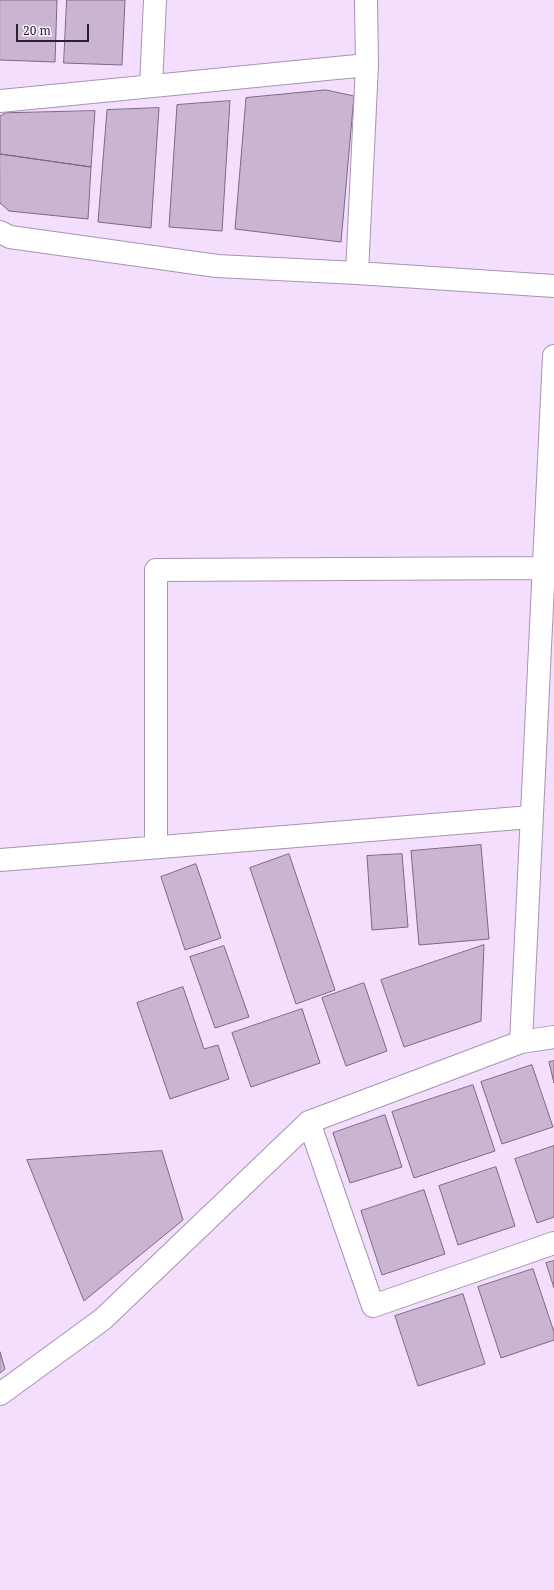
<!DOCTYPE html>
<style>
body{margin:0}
#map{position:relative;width:554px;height:1590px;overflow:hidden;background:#f4defd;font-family:"Noto Serif",serif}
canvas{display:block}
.scale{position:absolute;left:16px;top:24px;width:73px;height:18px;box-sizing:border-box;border:2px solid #2a222e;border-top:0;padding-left:5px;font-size:12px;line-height:14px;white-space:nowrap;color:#2a222e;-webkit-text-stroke:3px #f9f1fd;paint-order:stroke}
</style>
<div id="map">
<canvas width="554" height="1590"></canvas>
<div class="scale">20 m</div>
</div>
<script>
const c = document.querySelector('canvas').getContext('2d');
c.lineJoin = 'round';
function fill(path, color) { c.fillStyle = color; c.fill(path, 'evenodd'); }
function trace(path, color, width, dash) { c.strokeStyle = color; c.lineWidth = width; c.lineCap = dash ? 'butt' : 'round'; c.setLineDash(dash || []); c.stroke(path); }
const building = new Path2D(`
 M0,0h57l-2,62 -55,-2z
 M67,0h58l-3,65 -58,-2z
 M326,90l28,6 -13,146 -106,-13 11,-131z
 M230,101l-8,130 -53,-4 8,-122z
 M159,108l-8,120 -53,-6 9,-112z
 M95,111l-4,56 -91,-13v-38l5,-3z
 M0,154l91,13 -3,52 -79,-8 -9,-8z
 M481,845l8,94 -70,6 -8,-94z
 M289,854l46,136 -39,14 -46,-136z
 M402,854l6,73 -36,3 -5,-74z
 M196,864l25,74 -36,12 -24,-73z
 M484,945l-3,76 -77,26 -23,-67z
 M224,946l25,71 -34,11 -25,-71z
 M364,983l23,68 -41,15 -24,-68z
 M183,987l21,62 14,-4 11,34 -59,20 -33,-96z
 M302,1009l18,54 -69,24 -19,-54z
 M554,1061v22l-5,-21z
 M532,1065l21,62 -51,17 -21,-62z
 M473,1085l22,66 -81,27 -22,-66z
 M385,1115l17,52 -52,16 -17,-50z
 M554,1146v71l-17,6 -22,-64z
 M162,1151l21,69 -99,81 -57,-141z
 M496,1167l19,59 -57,19 -19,-59z
 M424,1190l21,64 -63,21 -21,-64z
 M554,1261v27l-8,-25z
 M533,1269l21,63v8l-53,18 -23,-71z
 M463,1294l22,70 -67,22 -23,-70z
 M0,1352l5,17 -5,4z`);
const street = new Path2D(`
 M151,86l4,-86
 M0,101l367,-36
 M0,232l10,5 207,29 140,7 197,13
 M357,273l10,-208 -1,-65
 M156,847v-277l387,-2
 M0,860l531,-43
 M521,1042l33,-686
 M309,1122l64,184 181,-63
 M0,1394l103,-75 206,-197 212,-80 33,-5`);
fill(building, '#c9b4d2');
trace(building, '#7c6884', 1);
trace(street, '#a893b1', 24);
trace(street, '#fff', 22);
</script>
